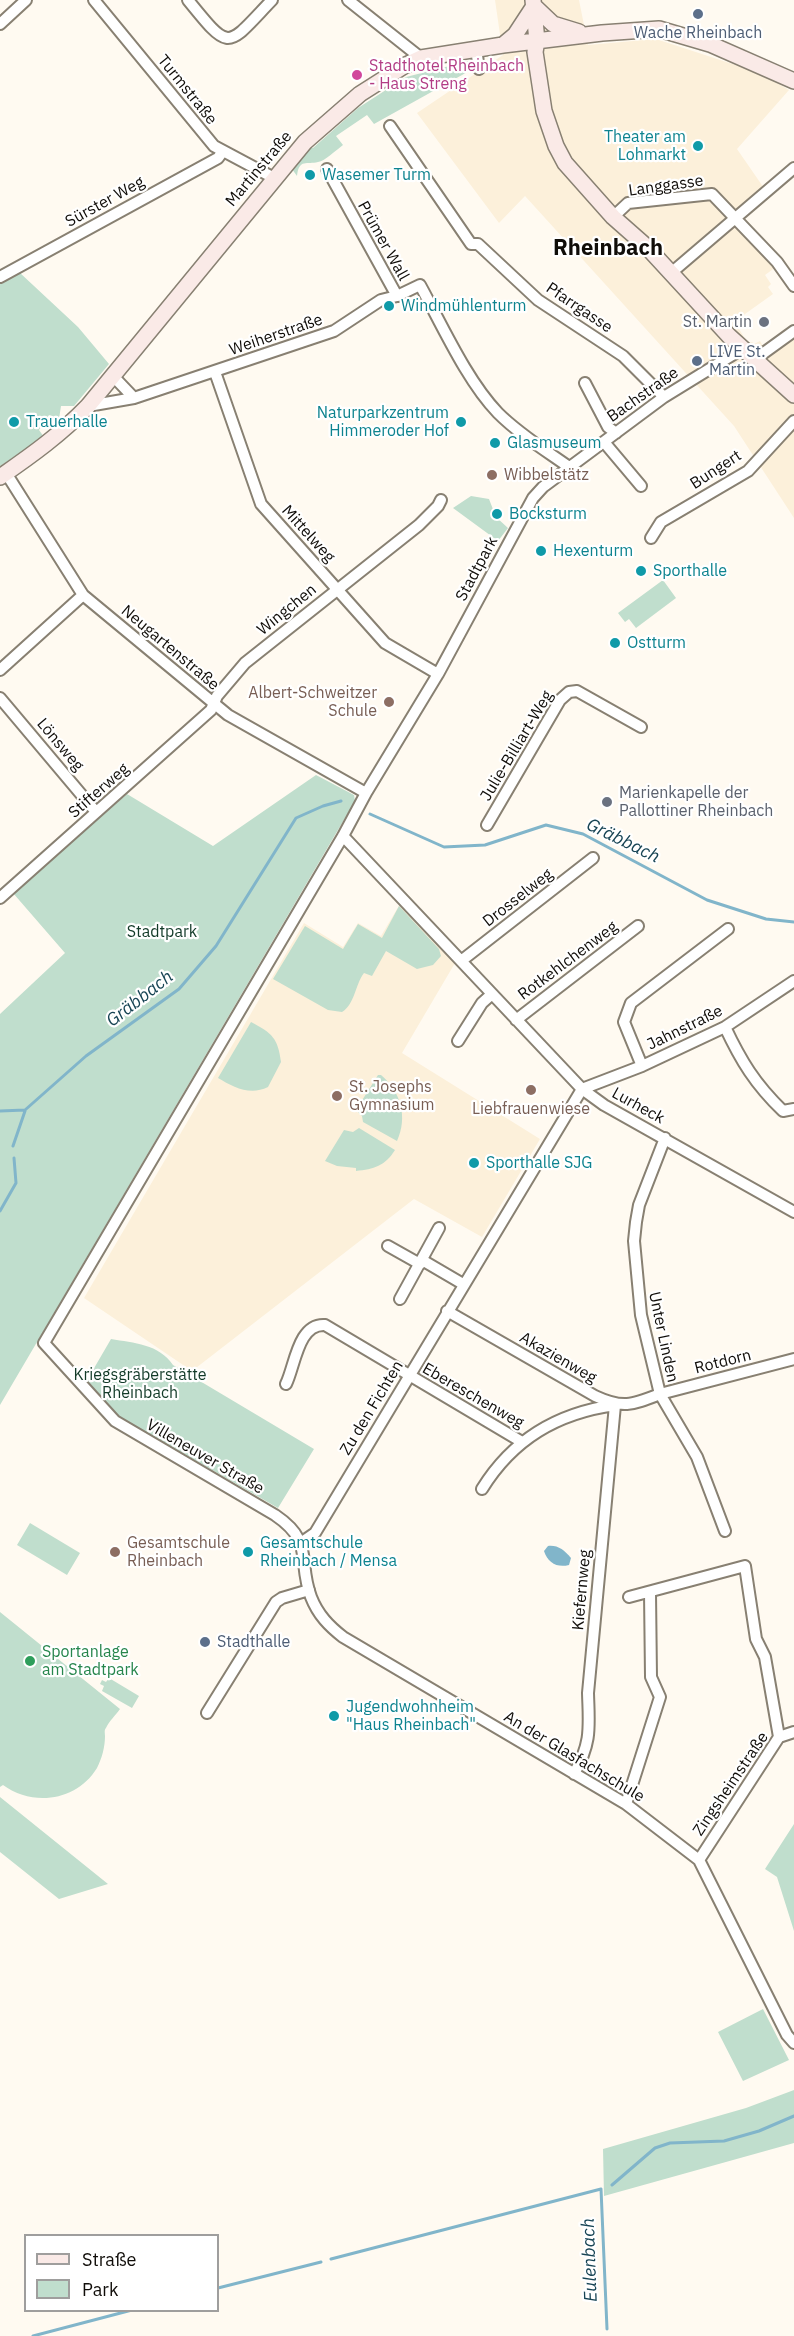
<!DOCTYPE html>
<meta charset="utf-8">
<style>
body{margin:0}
#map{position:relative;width:794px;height:2336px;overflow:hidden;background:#fffaf1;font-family:"IBM Plex Sans",sans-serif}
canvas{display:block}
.legend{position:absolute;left:24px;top:2234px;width:195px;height:78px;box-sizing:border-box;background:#fff;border:2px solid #9f9e9d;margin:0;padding:8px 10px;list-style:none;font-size:18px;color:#100d09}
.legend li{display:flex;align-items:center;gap:12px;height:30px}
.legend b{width:30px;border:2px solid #9f9e9d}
</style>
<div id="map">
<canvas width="794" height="2336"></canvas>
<ul class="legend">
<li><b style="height:8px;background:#faeae7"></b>Straße</li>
<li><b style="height:16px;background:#c0decd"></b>Park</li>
</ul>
</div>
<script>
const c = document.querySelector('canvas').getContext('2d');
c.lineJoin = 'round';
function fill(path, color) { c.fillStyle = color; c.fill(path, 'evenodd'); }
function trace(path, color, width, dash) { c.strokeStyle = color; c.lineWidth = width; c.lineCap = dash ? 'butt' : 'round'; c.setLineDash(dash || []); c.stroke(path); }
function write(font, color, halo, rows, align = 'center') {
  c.font = font + ' "IBM Plex Sans",sans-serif'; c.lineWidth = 4.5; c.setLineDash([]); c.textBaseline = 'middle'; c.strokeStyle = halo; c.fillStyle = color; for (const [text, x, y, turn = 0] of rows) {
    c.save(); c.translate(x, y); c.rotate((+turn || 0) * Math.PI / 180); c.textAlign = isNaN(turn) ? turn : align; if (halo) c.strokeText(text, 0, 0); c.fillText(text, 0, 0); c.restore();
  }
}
const built = new Path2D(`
 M495,0h84l9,45 68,-6 104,34 29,17 -52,59 29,42 -33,27 43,49 -11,8 6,9 -3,3 5,7 -35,25 3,6 -2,4 8,13h5l2,2 6,-3 4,7 -10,9 40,-29v190l-60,-92 -209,-230 -26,27 -82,-110 86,-58z
 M400,904l55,59 -53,90 138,86 -58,98 -68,-38 -222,172 -108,-73 220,-375 39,24 15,-24 23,13z`);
const green = new Path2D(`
 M469,61l3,2 -1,7 -97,54 -7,-9 -31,21 7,9c-7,5 -18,16 -25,17 -11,3 -19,-4 -21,14l-5,-7 15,-21h6l45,-40 48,-31z
 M19,272l59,55 31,37 -35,42h-13l-2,13 -10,-4 -10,15 5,7 -44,29v-183z
 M471,496l18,3 7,18 12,11 -10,13 -45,-33z
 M663,580l13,18 -40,30 -7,-9 -4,3 -7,-9z
 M316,775l38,20 1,6 -355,604v-391l65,-61 -52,-60 114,-99 86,52z
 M399,906l40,43 2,7 -8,9 -16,4 -31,-18 -14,25 -8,-3c-9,12 -9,31 -22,39l-14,-2 -55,-31 32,-53 38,23 15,-25 24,14z
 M251,1022c21,11 27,16 30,40l-13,25c-18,9 -35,0 -50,-9z
 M378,1075h3c20,17 27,42 16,66l-34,-19 -1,-6 -6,-6z
 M359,1128l36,22c-10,16 -21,19 -39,21v-3l-19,-2 -12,-5 19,-31 9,2z
 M111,1339c23,4 48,5 62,26l141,84 -36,59 -163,-94 -29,-32z
 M30,1523l50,30 -13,22 -50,-30z
 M0,1612l120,97c-4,6 -11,12 -14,19 -2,2 -1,5 -1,8 0,11 -3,22 -8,32 -20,33 -64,39 -94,17l-3,2z
 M109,1678l30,18 -7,12 -30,-17 2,-5 -4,-2 2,-4 4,2z
 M0,1797l108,87 -49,15 -59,-47z
 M794,1824v107l-17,-54 -12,-8z
 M763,2009l26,51 -46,21 -25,-49z
 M794,2090v53l-190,53 -1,-47 143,-41z`);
const water = new Path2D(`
 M548,1546c10,-1 16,4 23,12l-2,7c-12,3 -21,-2 -25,-14z`);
const stream = new Path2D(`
 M370,814l74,33 41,-2 61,-20 37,9 124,66 59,19 28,3
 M0,1111l25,-1 61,-54 93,-67 37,-43 80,-128 27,-12 18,-5
 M13,1146l12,-35
 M0,1211l16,-28 -2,-25
 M612,2185l43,-37 15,-5 54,-2 35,-10 35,-15
 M331,2259l270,-70 6,140
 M218,2288l103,-26
 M33,2336l99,-26`);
const minor = new Path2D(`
 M94,0l120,146 60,32
 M188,0c43,53 38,48 84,0
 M348,0l73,58
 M0,24l26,-24
 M476,49l3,20
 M390,126l81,118h7l60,56 85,56 41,41
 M327,169l70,127
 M613,217l15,-14 84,-9 65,68 17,24
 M671,273l123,-105
 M0,277l218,-119 5,-7
 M742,349l-78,48 -121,90 -10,11 -95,176 -72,119 -23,43 -299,507 71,78 160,94c40,27 22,45 36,82 7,18 18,29 32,40l283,167 73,56 88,175 7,8
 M754,360l40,-29
 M215,372l46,132 124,139 53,31
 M113,376l21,22
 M585,383l23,44 8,6
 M88,406l46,-8 200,-67 47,-31 16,-4 23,-11c22,40 47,96 78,128 21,21 47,37 71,54
 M604,442l37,44
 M6,473l77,122 145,120 138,78
 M651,538l10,-16 87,-51 46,-50
 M0,670l83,-75
 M0,698l96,114
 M487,825l73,-125 9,-8 8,-1 64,36
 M343,836l239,253 22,16 190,107
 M0,898l211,-188 6,-14 28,-33 174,-138 19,-19 3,-6
 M461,961l132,-103
 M516,1020l122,-94
 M725,1027c16,34 30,57 58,84l11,-2
 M458,1041l24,-38 10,-9
 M642,1066l-18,-44 7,-19 97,-74
 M582,1089l60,-23 83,-39 69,-46
 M665,1138l-26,67 -3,17 -2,19 7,74 19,79 37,63 28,74
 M388,1246l32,18
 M422,1260l41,24
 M400,1299l39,-71
 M447,1311l148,85c28,13 37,9 65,-2l134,-35
 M286,1384c9,-18 12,-61 39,-59l197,117
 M482,1489c31,-50 75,-76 133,-84l-27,288c1,34 4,49 -14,81
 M302,1542l13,-9 267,-444
 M629,1597l116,-31 11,73 9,18 14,80
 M207,1713l69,-111 6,-4 27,-8
 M626,1804l34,-107 -9,-20 -1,-84
 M699,1860l80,-123 15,-5`);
const secondary = new Path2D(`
 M533,0l4,41 -2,11 9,59 12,35 9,17 48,54 34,30 82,89 65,59
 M534,6l19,18 26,8
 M503,45l12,-10 19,-29
 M0,477c32,-22 61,-43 88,-71l217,-264 55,-48 44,-28 17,-8 82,-13 99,-12 57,-4 51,15 84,37`);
const markers = [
 [698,14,6,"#5c6f8a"],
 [357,75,6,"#d1479c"],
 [698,146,6,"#0f9aa8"],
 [310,175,6,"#0f9aa8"],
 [389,306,6,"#0f9aa8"],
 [764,322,6,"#6b7280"],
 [697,361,6,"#5c6f8a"],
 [14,422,6,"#0f9aa8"],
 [461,422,6,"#0f9aa8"],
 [495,443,6,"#0f9aa8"],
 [492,475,6,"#8d6e63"],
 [497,514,6,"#0f9aa8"],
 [541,551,6,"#0f9aa8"],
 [641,571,6,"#0f9aa8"],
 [615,643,6,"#0f9aa8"],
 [389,702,6,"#8d6e63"],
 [607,802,6,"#6b7280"],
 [531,1090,6,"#8d6e63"],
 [337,1096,6,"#8d6e63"],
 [474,1163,6,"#0f9aa8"],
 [115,1552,6,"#8d6e63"],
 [248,1552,6,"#0f9aa8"],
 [205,1642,6,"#5c6f8a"],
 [30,1661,6,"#2e9e5b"],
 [334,1716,6,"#0f9aa8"]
];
const serviceNames = [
 ["Wache Rheinbach",698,33,"center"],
 ["LIVE St.",709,352],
 ["Martin",709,370],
 ["Stadthalle",217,1642]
];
const hotelNames = [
 ["Stadthotel Rheinbach",369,66],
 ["- Haus Streng",369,84]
];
const streetNames = [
 ["Turmstraße",187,90,51],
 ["Martinstraße",259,169,-50],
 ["Langgasse",666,186,-8],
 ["Sürster Weg",105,202,-29],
 ["Prümer Wall",383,241,61],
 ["Pfarrgasse",579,308,34],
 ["Weiherstraße",276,335,-19],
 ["Bachstraße",643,395,-35],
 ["Bungert",716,470,-33],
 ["Mittelweg",308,534,48],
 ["Stadtpark",477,569,-62],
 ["Wingchen",287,610,-39],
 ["Neugartenstraße",170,648,40],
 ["Lönsweg",60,745,50],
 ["Julie-Billiart-Weg",517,746,-59],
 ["Stifterweg",99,791,-41],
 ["Drosselweg",518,898,-38],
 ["Rotkehlchenweg",568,961,-37],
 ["Jahnstraße",685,1028,-26],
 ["Lurheck",638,1106,29],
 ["Unter Linden",663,1337,78],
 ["Akazienweg",558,1358,30],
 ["Rotdorn",723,1362,-14],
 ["Ebereschenweg",473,1396,30],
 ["Zu den Fichten",372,1408,-59],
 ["Villeneuver Straße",205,1457,30],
 ["Kiefernweg",582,1590,-85],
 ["An der Glasfachschule",574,1757,31],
 ["Zingsheimstraße",731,1784,-56]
];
const cultureNames = [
 ["Theater am",686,137,"right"],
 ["Lohmarkt",686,155,"right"],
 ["Wasemer Turm",322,175],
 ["Windmühlenturm",401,306],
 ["Naturparkzentrum",449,413,"right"],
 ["Himmeroder Hof",449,431,"right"],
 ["Trauerhalle",26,422],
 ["Glasmuseum",507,443],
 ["Bocksturm",509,514],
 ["Hexenturm",553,551],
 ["Sporthalle",653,571],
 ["Ostturm",627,643],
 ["Sporthalle SJG",486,1163],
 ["Gesamtschule",260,1543],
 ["Rheinbach / Mensa",260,1561],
 ["Jugendwohnheim",346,1707],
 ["\"Haus Rheinbach\"",346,1725]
];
const worshipNames = [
 ["St. Martin",752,322],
 ["Marienkapelle der",619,793,"left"],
 ["Pallottiner Rheinbach",619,811,"left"]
];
const educationNames = [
 ["Wibbelstätz",504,475],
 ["Albert-Schweitzer",377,693,"right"],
 ["Schule",377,711,"right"],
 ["St. Josephs",349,1087],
 ["Gymnasium",349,1105],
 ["Liebfrauenwiese",531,1109,"center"],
 ["Gesamtschule",127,1543],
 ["Rheinbach",127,1561]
];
const parkNames = [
 ["Stadtpark",162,932],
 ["Kriegsgräberstätte",140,1375],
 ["Rheinbach",140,1393]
];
const leisureNames = [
 ["Sportanlage",42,1652],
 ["am Stadtpark",42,1670]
];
const waterNames = [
 ["Gräbbach",623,841,26],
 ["Gräbbach",140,999,-38],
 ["Eulenbach",590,2260,-92]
];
const districtNames = [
 ["Rheinbach",608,249]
];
fill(built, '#fcf0da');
fill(green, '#c0decd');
fill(water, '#81b5ca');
trace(stream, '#81b5ca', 3);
trace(minor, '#888072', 14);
trace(secondary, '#888072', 18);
trace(minor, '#fff', 10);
trace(secondary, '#faeae7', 15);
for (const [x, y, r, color] of markers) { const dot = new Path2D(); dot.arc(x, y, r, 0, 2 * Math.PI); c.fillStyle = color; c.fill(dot); trace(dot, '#fff', 2); }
write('16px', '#4e5e75', '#fff', serviceNames, 'left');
write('16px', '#b23c85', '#fff', hotelNames, 'left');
write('16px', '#100d09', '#fff', streetNames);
write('16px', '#0d838f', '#fff', cultureNames, 'left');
write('16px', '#5b616d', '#fff', worshipNames, 'right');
write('16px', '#785e54', '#fff', educationNames, 'left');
write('16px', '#123a28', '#fff', parkNames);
write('16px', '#27864d', '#fff', leisureNames, 'left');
write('italic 18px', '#174454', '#fff', waterNames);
write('bold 22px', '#100d09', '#fff', districtNames);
</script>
